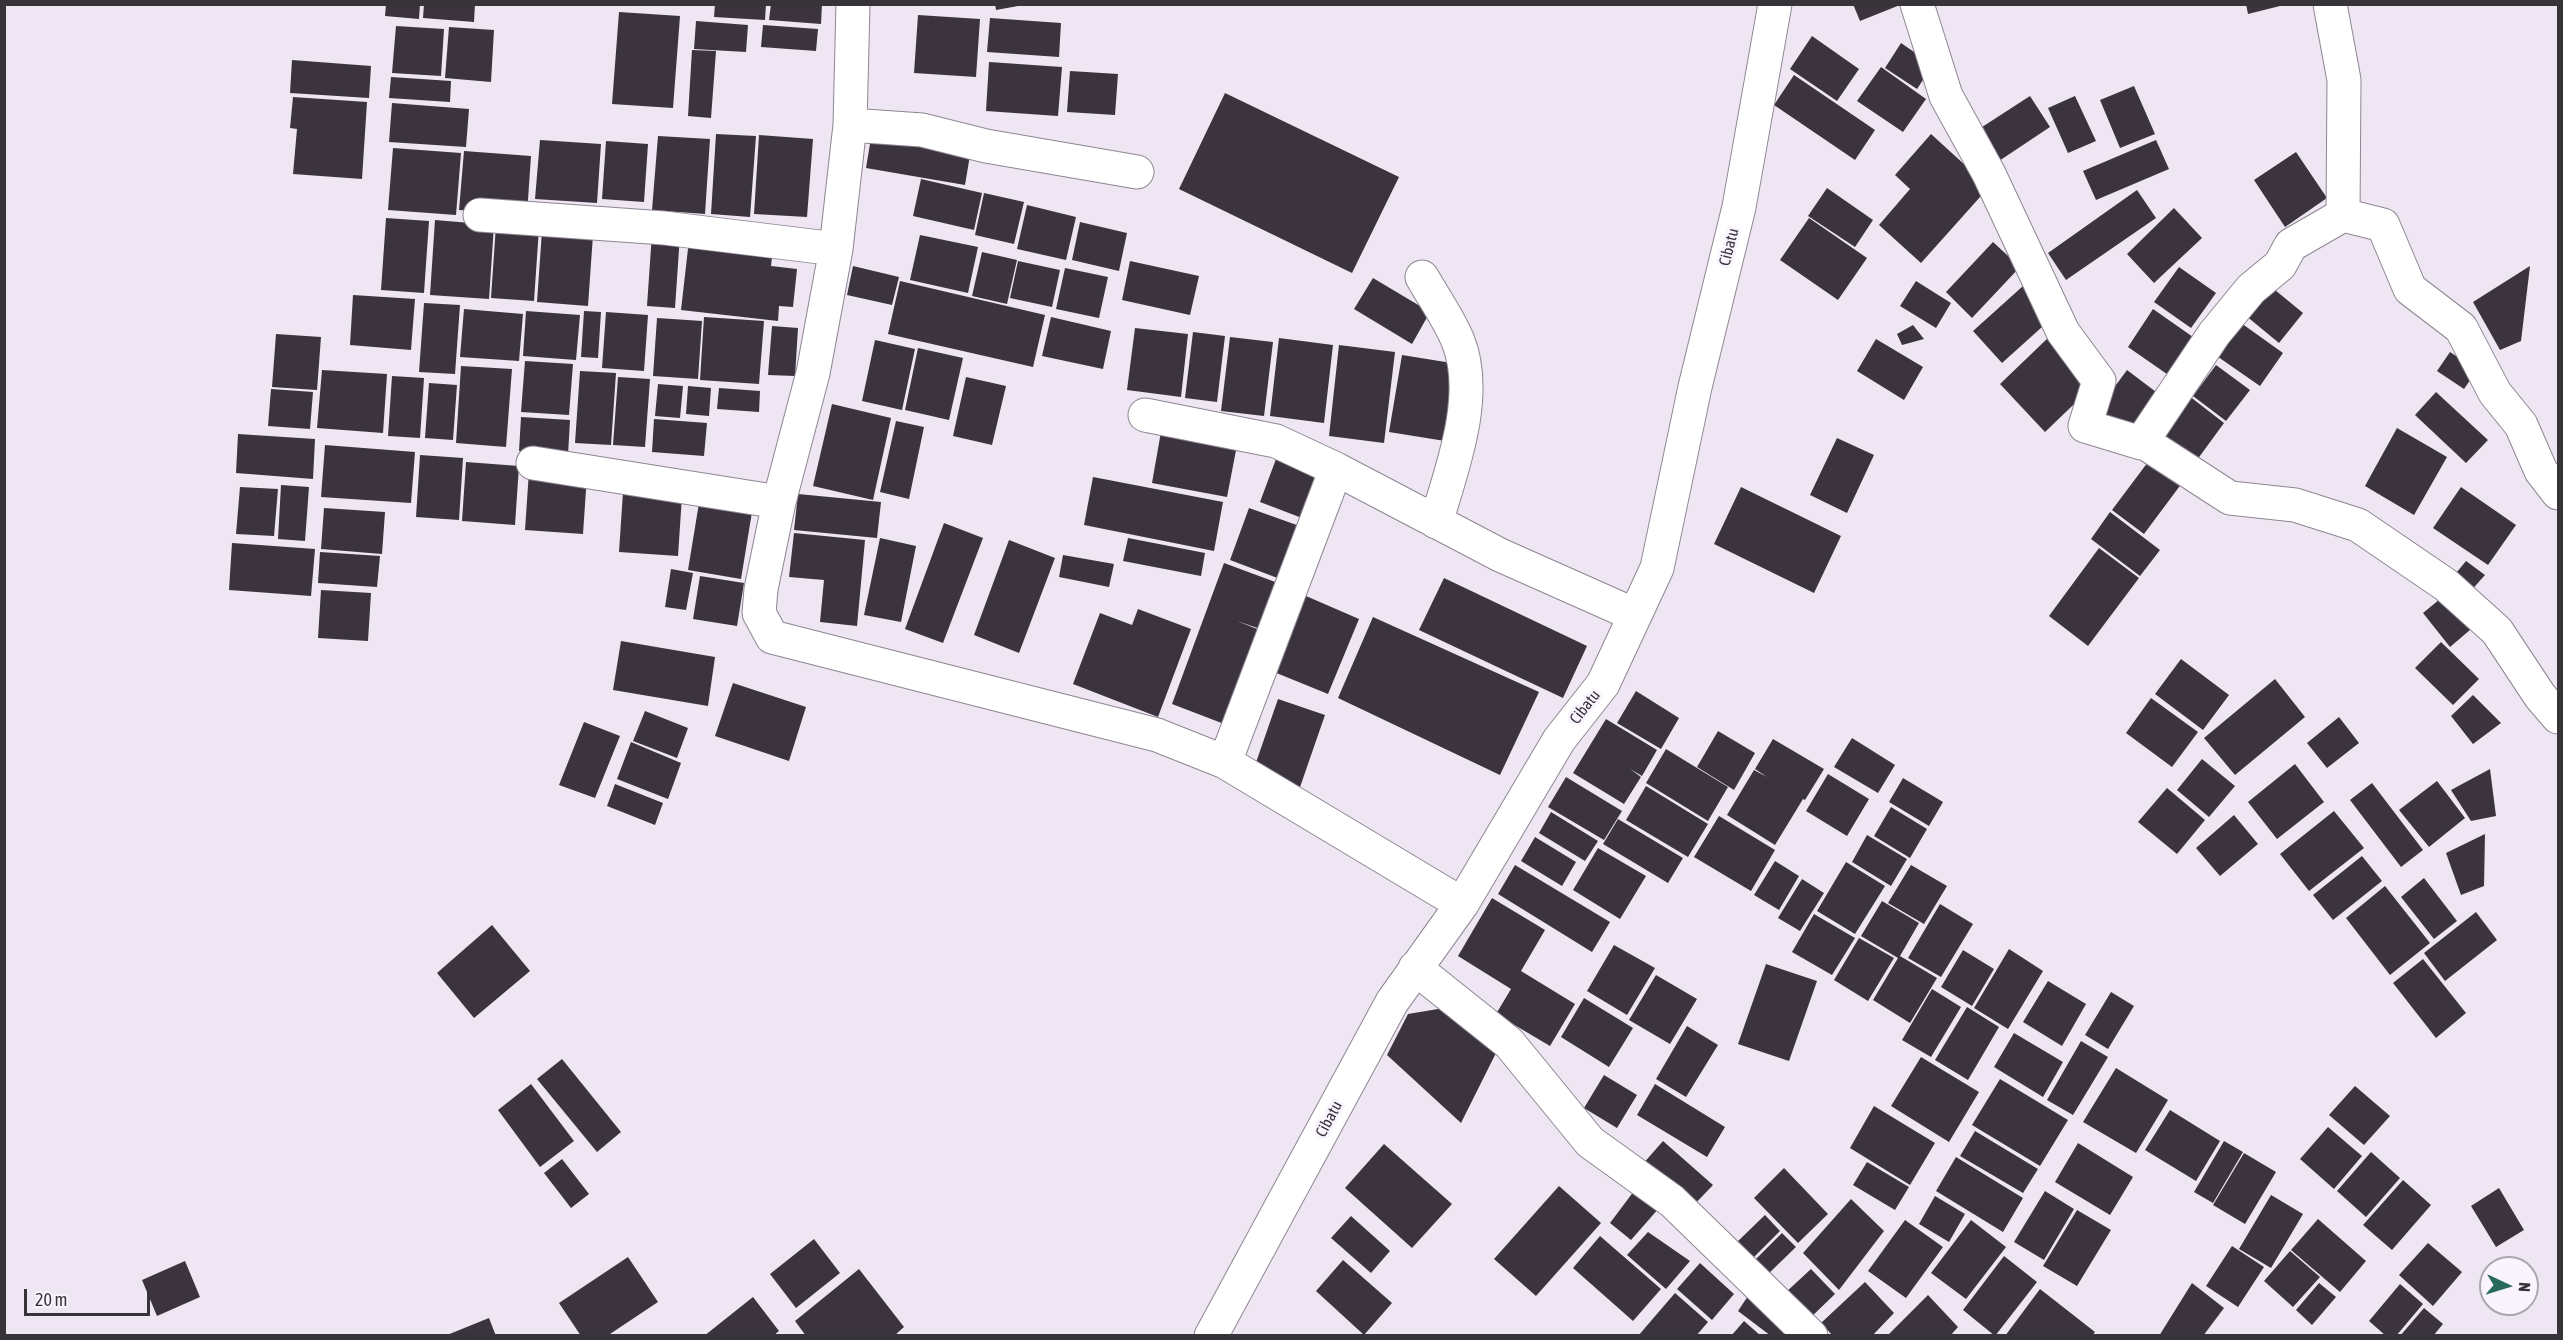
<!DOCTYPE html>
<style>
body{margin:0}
#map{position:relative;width:2563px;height:1340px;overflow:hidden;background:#eee6f2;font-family:"Asap Condensed",sans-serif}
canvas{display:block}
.frame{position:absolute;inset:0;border:6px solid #373439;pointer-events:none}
.north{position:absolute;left:2479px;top:1256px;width:60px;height:60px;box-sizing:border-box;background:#faf4fe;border:2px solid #aca7af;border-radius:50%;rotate:94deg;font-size:16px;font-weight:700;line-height:24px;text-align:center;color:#373439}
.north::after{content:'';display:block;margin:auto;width:21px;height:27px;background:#286b5c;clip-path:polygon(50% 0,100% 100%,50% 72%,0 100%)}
.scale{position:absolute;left:24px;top:1289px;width:126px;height:27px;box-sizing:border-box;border:3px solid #373439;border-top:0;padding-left:8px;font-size:18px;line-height:21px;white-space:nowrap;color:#373439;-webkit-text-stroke:4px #faf4fe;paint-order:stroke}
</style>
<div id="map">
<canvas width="2563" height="1340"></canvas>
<div class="frame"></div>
<div class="north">N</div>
<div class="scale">20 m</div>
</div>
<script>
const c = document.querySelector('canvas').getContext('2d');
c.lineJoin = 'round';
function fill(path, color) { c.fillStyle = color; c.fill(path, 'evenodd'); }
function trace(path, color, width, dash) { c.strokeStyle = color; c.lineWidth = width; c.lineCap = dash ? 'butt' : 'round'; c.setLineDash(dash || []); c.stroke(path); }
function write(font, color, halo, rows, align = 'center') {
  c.font = font + ' "Asap Condensed",sans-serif'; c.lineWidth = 6; c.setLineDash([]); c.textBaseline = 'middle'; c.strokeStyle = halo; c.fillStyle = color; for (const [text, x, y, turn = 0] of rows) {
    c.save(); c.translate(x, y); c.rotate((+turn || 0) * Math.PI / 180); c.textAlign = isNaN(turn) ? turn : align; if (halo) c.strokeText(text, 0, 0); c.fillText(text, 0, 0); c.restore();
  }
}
const building = new Path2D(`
 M386,4h34l-1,15 -34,-3z
 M424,4h51l-1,18 -51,-4z
 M715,4h51l-1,16 -51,-3z
 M771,4h51l-1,20 -52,-4z
 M995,4h23v2l-22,4z
 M1853,4h47v1l-40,16z
 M2246,4h38v1l-36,9z
 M619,12l61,4 -7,92 -61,-4z
 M918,15l62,4 -4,58 -62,-4z
 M990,18l71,5 -2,34 -72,-5z
 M696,21l52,4 -2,27 -52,-3z
 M763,25l55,4 -2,22 -55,-4z
 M396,26l48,3 -3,47 -49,-3z
 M449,27l45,3 -3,52 -46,-4z
 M1812,36l47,33 -22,32 -47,-32z
 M1901,43l32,22 -16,24 -32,-21z
 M692,50l24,1 -5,67 -23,-2z
 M292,60l79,6 -2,32 -79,-5z
 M989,62l73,5 -4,49 -72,-5z
 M1881,67l45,32 -23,33 -46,-31z
 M1070,71l48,3 -3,41 -48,-3z
 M1794,75l81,55 -20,30 -81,-55z
 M391,77l60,4 -1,21 -61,-4z
 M2134,86l21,48 -35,14 -20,-48z
 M1225,93l174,84 -47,96 -173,-84z
 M2030,96l20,31 -51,34 -20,-32z
 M2075,96l21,45 -28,12 -20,-45z
 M293,97l74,5 -5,77 -69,-5 4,-45 -7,-1z
 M392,103l77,6 -3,38 -77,-5z
 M716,134l40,2 -6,81 -39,-3z
 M1931,134l58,53 -68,76 -42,-38 31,-36 -15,-14z
 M759,135l54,4 -6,78 -53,-3z
 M658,136l52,3 -5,75 -53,-4z
 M871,138l99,17 -5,30 -99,-17z
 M540,140l61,4 -4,59 -62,-4z
 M2156,140l13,29 -73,31 -13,-29z
 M606,141l42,3 -4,58 -42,-3z
 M393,148l68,5 -5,62 -68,-5z
 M464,151l67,5 -4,58 -68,-4z
 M2296,152l31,46 -42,29 -31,-47z
 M921,179l61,14 -8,37 -61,-14z
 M1827,188l46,32 -18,27 -47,-31z
 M2137,190l19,28 -90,62 -18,-27z
 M984,193l40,9 -10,42 -39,-9z
 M1027,205l49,12 -10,43 -49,-11z
 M2174,208l28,30 -48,45 -27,-29z
 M386,218l43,3 -5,72 -43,-3z
 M1809,218l58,40 -29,42 -58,-40z
 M435,220l59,5 -5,74 -59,-4z
 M1080,222l47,11 -8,38 -47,-11z
 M496,225l43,3 -5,73 -43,-3z
 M542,231l51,4 -5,71 -51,-4z
 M652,233l28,2 -5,73 -28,-2z
 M920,235l58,12 -10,46 -58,-13z
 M689,240l84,8 -2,18 26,3 -4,38 -14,-1 -1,15 -97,-11z
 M1993,242l27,25 -48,51 -26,-26z
 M982,252l35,8 -10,44 -35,-8z
 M1018,261l42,9 -8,37 -42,-9z
 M1130,261l69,15 -9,39 -68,-15z
 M853,266l46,11 -7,28 -45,-10z
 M2530,266l-9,75 -21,9 -27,-48z
 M2179,267l37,26 -25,35 -37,-26z
 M1065,268l43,9 -9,41 -43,-9z
 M1373,278l57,34 -18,32 -58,-35z
 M900,281l145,34 -12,52 -145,-33z
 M1916,281l35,22 -15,25 -36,-22z
 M2269,285l34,28 -24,30 -34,-28z
 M2023,286l29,32 -50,45 -29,-32z
 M353,295l62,4 -4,51 -61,-5z
 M424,303l36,2 -5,69 -36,-2z
 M464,309l59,5 -4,47 -59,-4z
 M2153,309l50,35 -26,37 -49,-34z
 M526,311l54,4 -4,45 -53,-4z
 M584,311l17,1 -3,46 -17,-1z
 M606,312l42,3 -4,56 -42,-3z
 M704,317l60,4 -5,63 -59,-4z
 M1051,317l60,14 -8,38 -61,-13z
 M657,318l45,3 -4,58 -45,-3z
 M2234,318l49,35 -23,33 -49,-34z
 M1913,325l11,14 -22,6 -5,-11z
 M772,326l26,2 -3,48 -27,-1z
 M1135,328l53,6 -7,63 -54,-7z
 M1193,332l32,4 -8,66 -32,-4z
 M276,334l45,3 -4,53 -45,-3z
 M2050,336l45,48 -50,48 -45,-48z
 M1230,337l43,5 -9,74 -43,-5z
 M1279,338l54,7 -9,78 -54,-7z
 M1876,339l47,28 -19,33 -47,-29z
 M875,340l40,9 -13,61 -40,-9z
 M1339,345l56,7 -11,91 -55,-7z
 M918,348l45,10 -14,62 -44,-10z
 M2450,352l27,18 -13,19 -27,-18z
 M1402,355l56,9 -13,77 -56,-9z
 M525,361l48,3 -4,51 -48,-3z
 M2216,365l34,25 -24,31 -33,-25z
 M461,366l51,3 -6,78 -50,-4z
 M322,370l65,4 -4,59 -66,-5z
 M2127,370l37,28 -31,41 -36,-28z
 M580,371l36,2 -5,72 -36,-2z
 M392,376l32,2 -4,60 -32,-2z
 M618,377l32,2 -5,68 -32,-2z
 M966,377l40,9 -14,59 -39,-9z
 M429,383l28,2 -4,55 -28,-2z
 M658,384l25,2 -3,32 -25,-2z
 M688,386l23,2 -2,28 -23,-2z
 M719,388l41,3 -1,21 -42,-3z
 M271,389l42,3 -3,37 -42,-3z
 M2184,392l40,31 -27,37 -41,-31z
 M2436,392l52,48 -22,23 -51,-48z
 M832,404l59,14 -18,82 -60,-14z
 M521,417l49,3 -2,35 -49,-4z
 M654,419l53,4 -3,33 -52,-4z
 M896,421l28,6 -15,72 -29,-7z
 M1162,426l76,14 -11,57 -75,-14z
 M2397,428l50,29 -33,58 -49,-29z
 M238,434l77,5 -2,40 -77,-6z
 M1837,438l37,17 -27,58 -37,-18z
 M325,445l90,7 -4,51 -90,-6z
 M1279,451l41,17 -18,50 -42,-16z
 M2154,454l31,25 -41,55 -32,-24z
 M420,455l43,3 -4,62 -43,-3z
 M466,462l53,4 -4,59 -53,-4z
 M529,471l58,4 -4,59 -58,-4z
 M1093,477l130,25 -9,49 -130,-26z
 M281,485l28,2 -4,54 -27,-2z
 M240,487l38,2 -4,47 -38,-2z
 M1741,487l100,49 -27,57 -100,-49z
 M2461,487l55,38 -28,40 -55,-37z
 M623,492l59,4 -4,60 -59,-4z
 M798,494l83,8 -4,36 -83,-8z
 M699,503l53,9 -11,67 -53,-9z
 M324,508l61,4 -3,42 -61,-5z
 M1249,508l59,21 -20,53 -58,-22z
 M2110,512l50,38 -20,26 -49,-37z
 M944,523l39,15 -40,105 -38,-14z
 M794,533l71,7 -8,86 -37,-4 4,-42 -35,-3z
 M880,538l36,8 -15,76 -37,-7z
 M1128,538l77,15 -4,23 -78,-15z
 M1009,540l46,18 -36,95 -45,-18z
 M232,543l83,6 -4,47 -82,-6z
 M2099,548l40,30 -51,68 -39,-30z
 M320,552l60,4 -3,31 -59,-4z
 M1063,555l51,9 -5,23 -50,-10z
 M2466,561l19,14 -16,18 -21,-10z
 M1224,563l62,23 -17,46 -32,-11 30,12 -35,94 -60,-23z
 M671,569l22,4 -7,37 -21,-3z
 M700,576l44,7 -7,43 -44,-7z
 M1444,578l143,68 -24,52 -144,-68z
 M321,590l50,3 -3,48 -50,-3z
 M2451,590l26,34 -27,23 -27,-34z
 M1306,596l53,23 -31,75 -54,-22z
 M1138,609l53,20 -33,88 -85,-33 27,-71 32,12z
 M1373,617l166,75 -39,83 -162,-77z
 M621,641l94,16 -7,49 -95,-16z
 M2441,642l38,37 -26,26 -38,-37z
 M2181,659l48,36 -26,35 -48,-36z
 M2275,679l30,38 -70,58 -31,-37z
 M733,683l73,24 -17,54 -74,-25z
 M1636,691l43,27 -18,31 -44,-26z
 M2473,695l28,28 -28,21 -22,-28z
 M2151,698l47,34 -26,35 -46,-34z
 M1278,699l47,16 -26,75 -47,-16z
 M645,711l43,17 -11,30 -44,-17z
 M2339,717l20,26 -32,25 -20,-25z
 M1606,719l51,31 -15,26 -12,-7 11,8 -17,27 -51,-31z
 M584,722l36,14 -25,62 -36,-13z
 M1718,731l37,22 -21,37 -37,-23z
 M1852,738l43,27 -17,28 -44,-26z
 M1773,739l51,30 -19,31 -2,-1 -28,46 -48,-30 27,-45 13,7 -12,-8z
 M631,742l50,21 -13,36 -51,-20z
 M1666,749l62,38 -20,34 -62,-38z
 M2202,759l33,27 -26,31 -32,-27z
 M2295,764l29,38 -47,37 -29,-37z
 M2490,769l6,47 -25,5 -20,-31z
 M1828,774l41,25 -22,37 -41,-25z
 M1566,777l56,34 -18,29 -56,-33z
 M1903,778l40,24 -14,24 -40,-24z
 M2437,781l28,37 -36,29 -30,-37z
 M2372,783l51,67 -22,17 -51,-67z
 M615,784l48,19 -8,22 -48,-19z
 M1646,786l62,38 -20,33 -62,-37z
 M2167,788l38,32 -28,34 -39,-32z
 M1891,807l36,22 -17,29 -36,-22z
 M2334,811l30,37 -55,43 -29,-37z
 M1551,812l47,29 -13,20 -46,-28z
 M2234,815l24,29 -38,32 -24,-28z
 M1719,816l56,34 -24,41 -57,-34z
 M1618,819l65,39 -15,25 -65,-39z
 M2485,834l-1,52 -23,9 -15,-42z
 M1867,835l40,24 -16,27 -39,-24z
 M1535,837l41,25 -14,24 -41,-25z
 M1598,848l48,28 -26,43 -47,-29z
 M2362,856l20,25 -49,39 -20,-25z
 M1775,861l24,15 -20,34 -25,-15z
 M1846,862l39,24 -30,48 -38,-23z
 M1515,865l95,57 -18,30 -94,-58z
 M1911,865l36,21 -23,38 -36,-21z
 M2424,878l33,43 -23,18 -33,-42z
 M1802,879l22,14 -24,38 -22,-13z
 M2385,886l45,57 -40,32 -44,-57z
 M1492,898l53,32 -24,41 54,33 -25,42 -54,-32 15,-25 -53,-33z
 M1882,901l37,22 -19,33 37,22 -27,45 -37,-23 25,-42 -37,-22z
 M1940,904l33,20 -32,53 -33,-19z
 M2476,912l21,28 -52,41 -21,-28z
 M1814,914l41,24 -23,37 -40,-23z
 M492,925l38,46 -56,47 -37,-45z
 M1859,938l35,20 -26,43 -34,-21z
 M1614,945l41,23 -28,47 -40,-24z
 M2009,949l34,22 -35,58 -34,-21z
 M1963,950l31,19 -22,37 -31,-19z
 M2423,959l43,54 -30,25 -43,-55z
 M1766,964l51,17 -28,80 -51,-17z
 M1656,975l41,24 -27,45 -41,-24z
 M2048,981l38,23 -24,42 -39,-24z
 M1932,989l29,18 -30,50 -29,-17z
 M2111,992l23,14 -26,43 -23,-14z
 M1584,998l49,30 -24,39 -48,-30z
 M1967,1007l32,20 -31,53 -33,-20z
 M1444,1008l53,43 -36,72 -74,-68 21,-41z
 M1687,1026l31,19 -32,52 -30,-18z
 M2014,1033l49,29 -20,35 -49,-30z
 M2081,1041l27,16 -35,58 -26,-15z
 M1921,1057l58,35 -30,50 -58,-36z
 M562,1059l59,73 -24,20 -60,-73z
 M2116,1068l52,32 -32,53 -53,-31z
 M1604,1075l33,20 -20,33 -33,-20z
 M2000,1079l68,41 -28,46 -68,-41z
 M531,1084l43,57 -34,26 -42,-57z
 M1655,1084l70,43 -18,30 -70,-42z
 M2355,1086l35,30 -26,29 -35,-30z
 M1874,1106l61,37 -25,42 -60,-37z
 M2170,1110l50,31 -24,40 -51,-31z
 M2328,1127l34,29 -28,33 -34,-30z
 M1975,1131l63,38 -15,24 -63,-37z
 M1663,1141l50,44 -22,23 -49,-43z
 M2224,1141l19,11 -30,51 -19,-11z
 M2078,1143l55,34 -23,38 -55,-33z
 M1384,1144l68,60 -40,44 -67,-60z
 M2371,1152l29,26 -34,39 -29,-26z
 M2244,1153l32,19 -31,52 -32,-19z
 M1956,1157l67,41 -20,34 -67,-41z
 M562,1159l27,35 -18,14 -27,-35z
 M1867,1162l42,25 -14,23 -42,-25z
 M1784,1168l44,46 -30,29 -44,-45z
 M2403,1180l28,25 -39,45 -29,-25z
 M1559,1186l42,37 -65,73 -42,-37z
 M1637,1187l23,20 -29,33 -21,-17z
 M2499,1188l25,42 -28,17 -25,-41z
 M2045,1191l29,18 -30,51 -30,-18z
 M2271,1195l32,19 -32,54 -32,-19z
 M1935,1196l30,18 -16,28 -30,-18z
 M1851,1199l33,32 -45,59 -36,-37z
 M2077,1210l34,20 -34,56 -34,-20z
 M1765,1215l15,16 -30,30 -16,-16z
 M1351,1216l39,35 -19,22 -40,-35z
 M2318,1219l48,42 -26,31 -49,-42z
 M1905,1220l38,27 -37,51 -38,-27z
 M1971,1220l35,27 -40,52 -35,-26z
 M1648,1232l42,29 -24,28 -39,-34z
 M1782,1233l14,14 -31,30 -13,-14z
 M1600,1236l61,53 -28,32 -60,-53z
 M814,1239l26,34 -44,35 -26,-34z
 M2428,1243l34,29 -29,34 -34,-31z
 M2232,1246l32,21 -26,40 -32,-21z
 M2290,1251l30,26 -27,30 -29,-26z
 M2004,1256l33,26 -42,54 -32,-26z
 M628,1257l30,45 -51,34h-26l-22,-33z
 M1343,1260l49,43 -28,32 -48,-44z
 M185,1261l15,36 -43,19 -15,-36z
 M1700,1263l34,31 -22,26 -35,-31z
 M859,1269l45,58 -10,9h-88l-11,-15z
 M1811,1269l24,25 -27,26 -24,-26z
 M1865,1282l29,31 -22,23h-39l-12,-13z
 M2192,1283l32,25 -21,28h-44z
 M2319,1283l17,14 -24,28 -16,-15z
 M2400,1284l23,20 -27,32h-10l-17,-15z
 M2040,1289l55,43 -3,4h-87z
 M1675,1293l33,29 -12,14h-58z
 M1928,1295l30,32 -8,9h-63z
 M1748,1296l57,40h-34l-33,-25z
 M753,1297l26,34 -6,5h-69z
 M2424,1308l19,16 -10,12h-33z
 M489,1318l7,18h-49v-1z
 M1744,1321l17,15h-30z`);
const minor = new Path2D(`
 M853,4l-3,121 -14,124 -23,124 -34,129 -18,87 -2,24 13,24 385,98 68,27 237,142
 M1917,4l29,92 43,78 74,158 36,49 -14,45 56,17 73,-109 37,-45 29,-24 11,-20 52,-30 40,10 27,64 51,39 34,65 26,32 20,46 17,22
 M2330,4l14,76 -1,135
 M850,125l72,5 64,16 151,26
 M480,215l184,13 172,21
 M1422,277c12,21 27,42 36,64 22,54 -6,128 -22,181
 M1145,415l131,26 60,28 164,86 135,60
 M2142,441l88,57 65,7 63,20 88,60 51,46 43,65 18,21
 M533,463l246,39
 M1225,762l111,-293
 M1415,968l94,75 81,99 82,59 139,135
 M1211,1336l181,-334 70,-98 97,-164 44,-56 54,-116 38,-181 44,-180 36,-203`);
const streetNames = [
 ["Cibatu",1729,247,-76],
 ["Cibatu",1585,707,-52],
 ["Cibatu",1329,1119,-62]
];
fill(building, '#3b343e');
trace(minor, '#8e8692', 35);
trace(minor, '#fff', 33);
write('16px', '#373439', '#faf4fe', streetNames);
</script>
